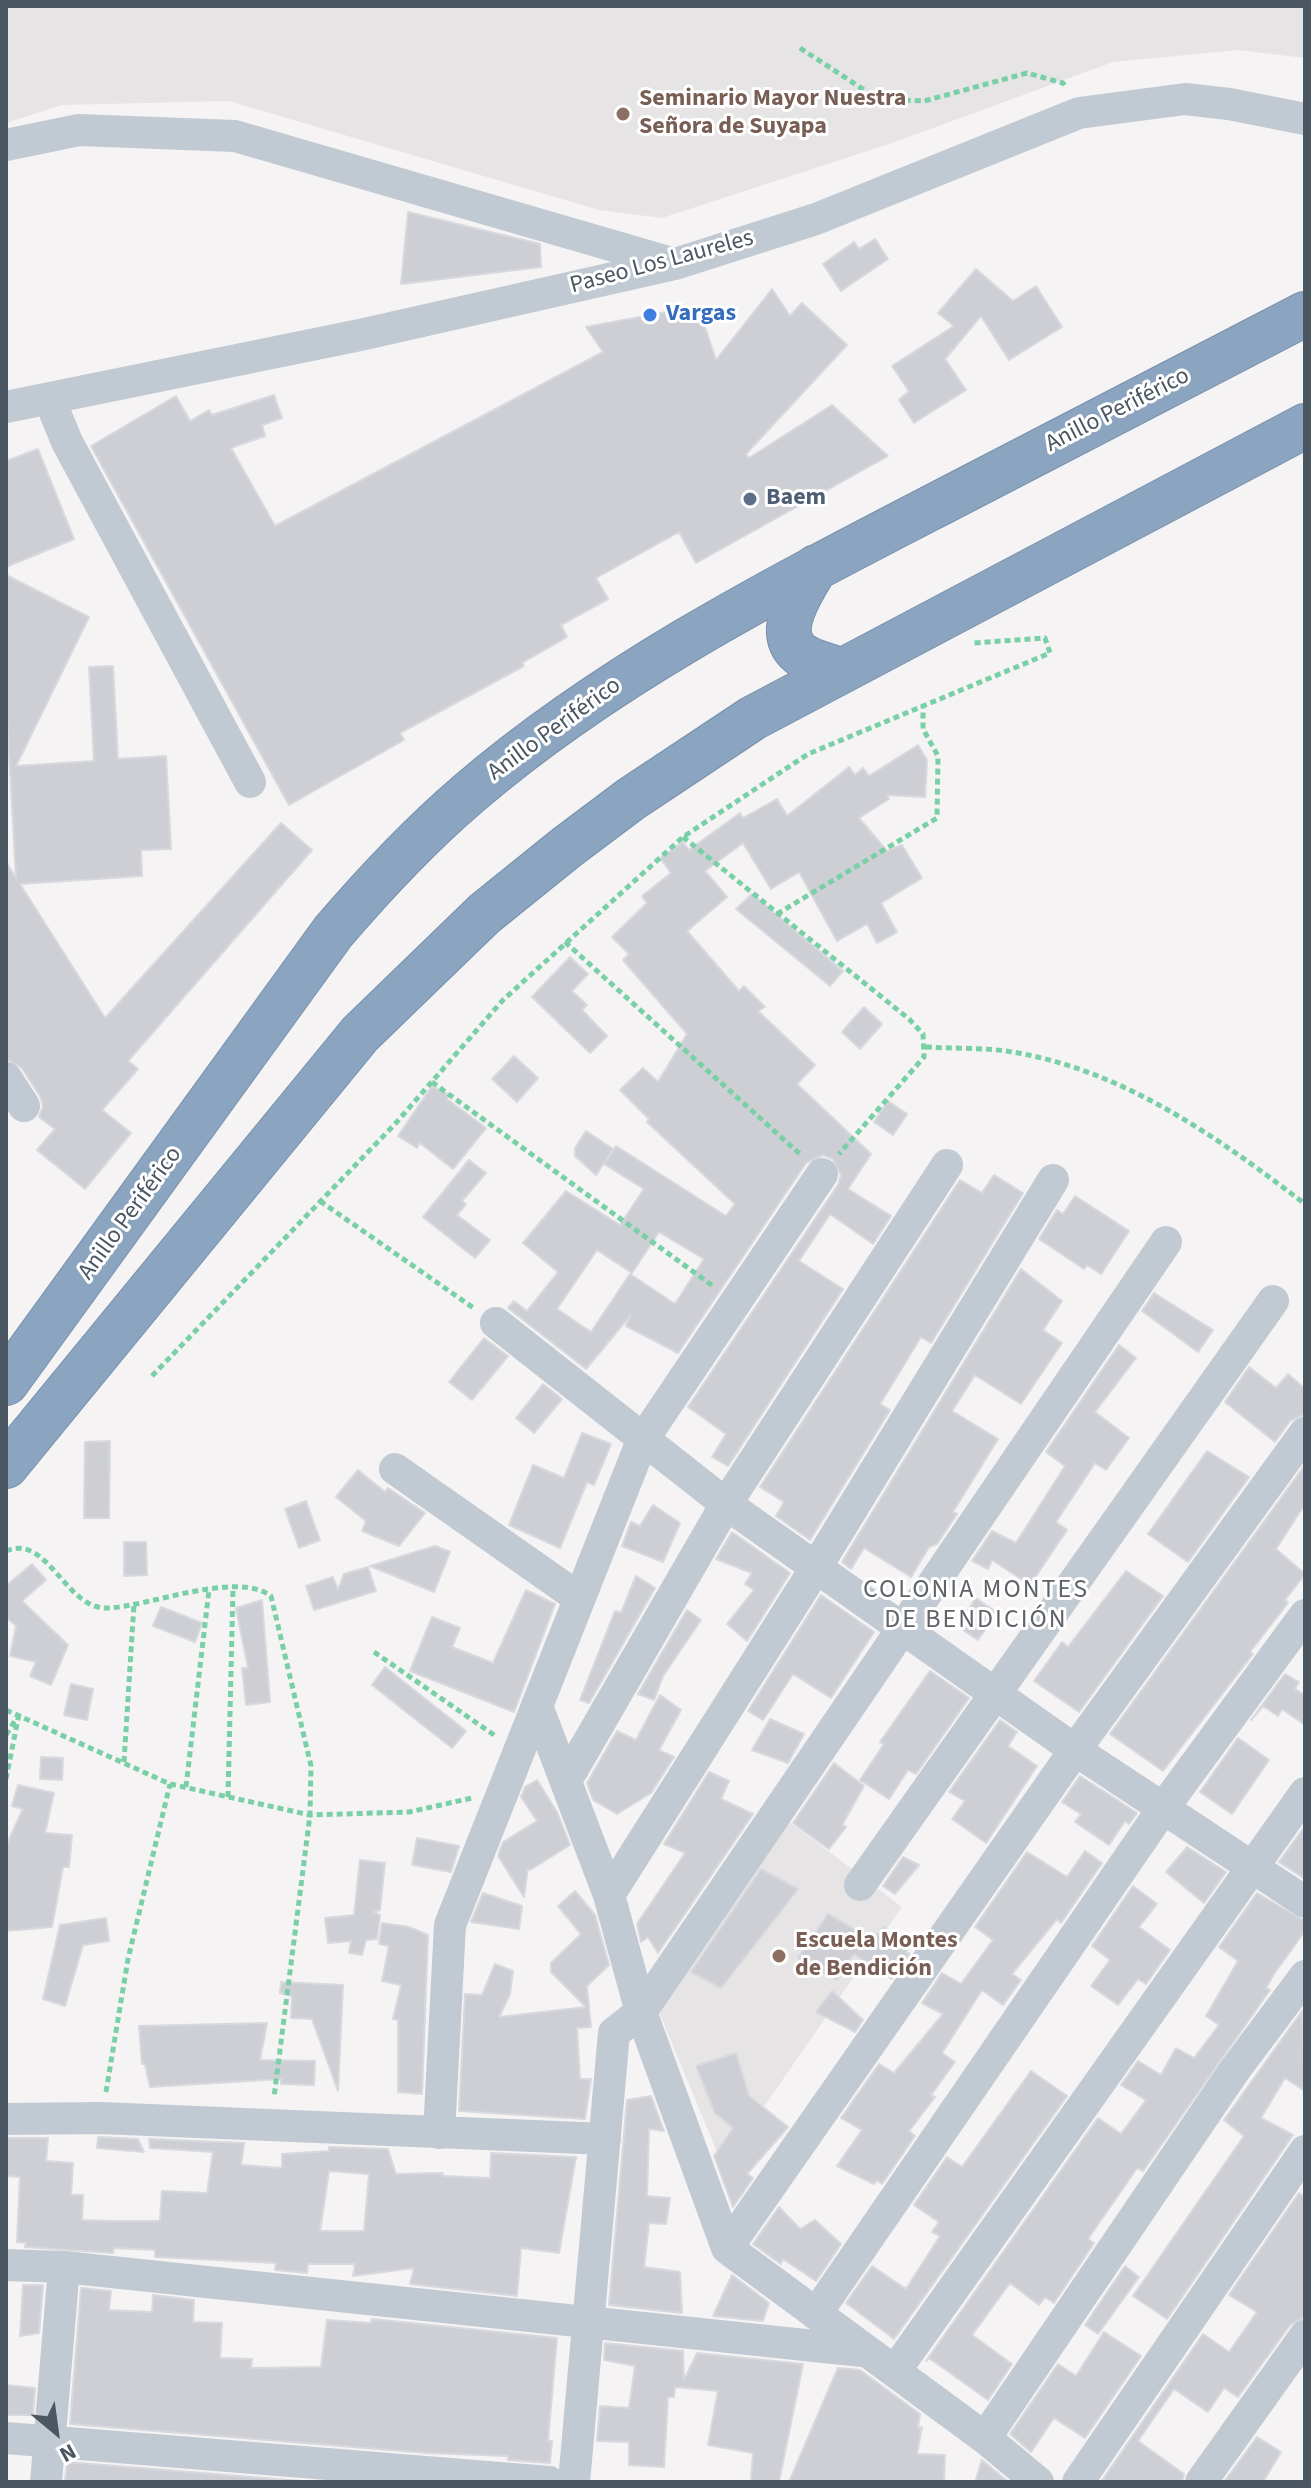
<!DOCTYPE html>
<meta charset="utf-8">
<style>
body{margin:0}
#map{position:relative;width:1311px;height:2488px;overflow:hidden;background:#f5f3f3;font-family:"Source Sans 3",sans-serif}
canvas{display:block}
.frame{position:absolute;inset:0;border:8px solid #4a5661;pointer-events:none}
.north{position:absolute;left:16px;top:2392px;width:80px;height:80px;-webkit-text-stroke:6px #fff;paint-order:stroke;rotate:151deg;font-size:22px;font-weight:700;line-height:32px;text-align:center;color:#4a5661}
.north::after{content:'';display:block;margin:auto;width:28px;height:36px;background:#4a5661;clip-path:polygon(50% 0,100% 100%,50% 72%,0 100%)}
</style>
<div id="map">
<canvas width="1311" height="2488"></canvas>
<div class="frame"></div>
<div class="north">N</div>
</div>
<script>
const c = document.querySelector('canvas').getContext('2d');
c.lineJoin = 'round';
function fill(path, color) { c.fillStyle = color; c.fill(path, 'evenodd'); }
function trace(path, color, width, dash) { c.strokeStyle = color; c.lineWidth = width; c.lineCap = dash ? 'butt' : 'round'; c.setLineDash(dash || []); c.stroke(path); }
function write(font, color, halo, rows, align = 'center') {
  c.font = font + ' "Source Sans 3",sans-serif'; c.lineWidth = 6; c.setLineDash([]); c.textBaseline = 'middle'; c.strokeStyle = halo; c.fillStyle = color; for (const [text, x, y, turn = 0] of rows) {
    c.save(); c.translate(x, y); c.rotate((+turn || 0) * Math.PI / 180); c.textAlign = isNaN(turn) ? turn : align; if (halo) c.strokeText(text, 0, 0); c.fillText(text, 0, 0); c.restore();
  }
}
const education = new Path2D(`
 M6,6h1299v52l-67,-8 -125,12 -218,80 -233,76 -63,-8 -370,-109 -167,4 -56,18z
 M787,1820l115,87 -179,259 -67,-161z`);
const building = new Path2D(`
 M408,212l132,32 1,23 -140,17z
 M875,239l13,20 -47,32 -18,-27 31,-22 5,7z
 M976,269l37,32 23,-15 26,41 -53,33 -28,-44 -36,43 21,31 -52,33 -15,-23 10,-9 -17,-25 62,-40 -16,-13z
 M772,289l18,27 12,-13 45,42 -101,109 3,4 83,-53 56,51 -192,107 -17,-31 -83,46 12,21 -47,26 6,12 -45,26 2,3 -124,67 4,7 -115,65 -198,-359 85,-50 14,25 19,-11 3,5 62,-20 8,23 -20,7 3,11 -34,12 44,78 328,-174 -17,-25 112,-21 18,54z
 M38,449l36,90 -68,28v-106z
 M6,575l83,42 -73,149 78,-5 -5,-94 24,-1 5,93 48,-3 5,93 -30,1 1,26 -122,8 85,134 176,-195 31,27 -184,211 10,8 -36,41 29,23 -46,56 -48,-39 18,-21 -16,-12 4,-11 -3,-10 -18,-28 -16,-9v-197l10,16 -10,-179z
 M918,745l9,15 -2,37 -38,-2 2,4 -30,19 28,33 15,-6 20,33 -41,25 16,29 -20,11 -10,-19 -30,17 -38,-69 -28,17 -28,-46 -38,28 22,26 -40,34 52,60 5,-5 21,21 -7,4 57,54 -18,19 74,70 -23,35 43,27 -18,28 -43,-30 -31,47 44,28 -115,177 -16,-9 14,-23 -38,-27 150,-222 3,-10 -8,-16 -10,-4 -17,8 -128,190 -52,-27 4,-10 -44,53 -78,-61 6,-7 13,10 31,-39 -35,-29 43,-52 54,34 24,-36 -40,-25 12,-18 110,70 9,-12 -88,-82 2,-3 -29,-29 23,-22 15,14 29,-48 -64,-74 6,-6 -17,-17 35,-34 -5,-7 29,-23 -11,-15 23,-16 6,8 51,-37 3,5 34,-19 10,17 62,-49 6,8 8,-7 6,8zM659,1232l45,27 -29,45 -45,-30 -39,58 -34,-23 40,-59 35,23z
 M752,894l91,77 -13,15 -94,-77z
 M570,957l18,17 -16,17 15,14 -5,5 25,26 -17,17 -58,-56z
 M864,1007l18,17 -22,25 -18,-17z
 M514,1056l24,22 -21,24 -25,-23z
 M432,1086l17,9 -2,4 39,29 -33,41 -33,-26 -3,5 -19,-12z
 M888,1101l19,13 -14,21 -19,-13z
 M586,1131l27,18 -17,26 -21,-19v-8z
 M469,1160l17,13 -24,28 4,3 -9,11 33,25 -15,18 -52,-41z
 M994,1175l29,18 -92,150 -10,-6 -41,67 10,6 -80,130 -34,-24 8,-14 -24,-15 200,-307 22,13z
 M1075,1196l54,35 -28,43 -14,-9 -3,4 -45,-30 18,-29 6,4z
 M1021,1269l41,32 -19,29 19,13 -41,61 -46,-29 -23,36 46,28 -45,73 4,2 -20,30 -8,3 -18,30 -47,-29 -13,21 -9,-7z
 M1154,1293l59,37 -15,22 -56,-41z
 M484,1338l24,18 -36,44 -23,-18z
 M1119,1345l17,13 -41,54 34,26 -23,32 -11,-7 -39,59 11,8 -37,55 -38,-25 -4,9 -16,-8 20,-30 24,12 49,-77 -19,-14z
 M1249,1367l27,21 12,-14 17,15v25l-15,7 -15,21 -50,-40z
 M543,1384l19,15 -28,34 -18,-15z
 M582,1433l29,11 -17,41 -7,-3 -27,66 -51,-23 24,-60 31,13z
 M110,1441l-1,77h-25l1,-76z
 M1207,1451l42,26 -61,85 -40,-28z
 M1305,1465v39l-29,45 29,25 -20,26 3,3 -38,49 3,2 -90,117 -53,-37z
 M358,1470l27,22 3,-4 37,25 -26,33 -37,-15 4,-10 -30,-24z
 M306,1501l14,39 -21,8 -14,-39z
 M653,1505l27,18 -17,39 -41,-16 9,-24 9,4z
 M732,1532l58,41 -43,68 -20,-17 27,-34 -9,-6 7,-11 -36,-14z
 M124,1542h22l1,33 -23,1z
 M435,1546l15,6 -16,40 -64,-26z
 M32,1564l14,16 -24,21 46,44 -17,40 -21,-9 6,-14 -26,-6 6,-30 -10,-9v-31z
 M368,1567l8,24 -62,19 -8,-24 27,-9 5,13 6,-16z
 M1126,1571l37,25 -84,116 -45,-31 28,-39 6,5z
 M636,1576l19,12 -66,115 -9,-3 35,-89 6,2z
 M526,1590l29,14 -41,108 -104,-41 22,-54 28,11 -8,19 41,16z
 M821,1595l53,37 -43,66 -38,-24 -30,46 -15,-9z
 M976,1598l21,15 -19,27 -21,-14z
 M262,1600l8,102 -24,3 -4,-37h6l-12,-60z
 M161,1607l41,16 -7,19 -42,-16z
 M687,1610l14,10 -38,56 -9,24 -16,-6z
 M385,1667l81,64 -14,17 -80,-63z
 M930,1671l39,27 -53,76 -8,-4 -19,29 -29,-19 24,-36 -4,-2z
 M1285,1674l14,8 -4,7 10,6v30l-23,-16 -4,7 -15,-10 -12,14z
 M71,1684l22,5 -6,31 -23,-5z
 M660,1695l21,15 -22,40 15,7 -23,36 -34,21 -24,-14 -6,-17 30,-52 19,9z
 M770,1719l34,15 -16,29 -36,-13z
 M1000,1720l17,12 -9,14 29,20 -51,77 -34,-24 13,-18 -16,-9z
 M1238,1738l31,22 -37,54 -32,-22z
 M41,1757l22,1 -1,22 -22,-1z
 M834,1763l30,23 -22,39 4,2 -17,22 -36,-26z
 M709,1772l20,9 -8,18 32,15 -95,139 -10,-16 -7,5 -4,-18 48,-71 -21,-9z
 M1080,1776l57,37 -8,11 -4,-3 -16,24 -34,-23 6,-8 -19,-12z
 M537,1780l20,32 13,33 -40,25 -2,-2 -4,29 -26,-41 5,-14 34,-21 -16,-24 4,-10z
 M18,1785l36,8 -9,40 27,2 -3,32h-6l-11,60 -46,4v-85l17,-37 -11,-3z
 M1305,1826v53l-26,-17z
 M417,1838l42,8 -8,26 -39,-7z
 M1187,1847l39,25 -22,31 -38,-31z
 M1085,1851l17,12 -41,60 -4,-4 -45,55 9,6 -18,25 -21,-15 -40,63 13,9 -24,33 4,2 -26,34 6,5 -33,48 -5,-4 -3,4 -37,-18 25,-36 -21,-12 38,-54 15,9 49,-59 -21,-11 20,-30 19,11 32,-44 -18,-13 52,-75 40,25z
 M903,1857l16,8 -24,29 -12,-8z
 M360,1860l25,3 -5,47 -6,2 6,3 -3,24 -11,1 -4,15 -13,-2 2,-12 -23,2 -3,-25 29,-3z
 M761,1869l37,20 -77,99 -30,-16z
 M1133,1886l24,18 -18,23 31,23 -24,34 -8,-5 -20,26 -27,-19 19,-26 -18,-14z
 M575,1891l20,24 14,50 -22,21 4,41 -14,1 3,51h11l-6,40 -126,-8 6,-117 17,1 13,-31 18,7 -3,23 -11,23 87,-10 -35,-35v-9l30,-29 -23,-28z
 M483,1893l39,13 -3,23 -48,-7z
 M1257,1893l48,28v10l-31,43 -8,14 4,2 -127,181 -6,-3 -49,71 6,4 -40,60 -9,-6 -6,8 -29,-22 -38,52 40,29 -24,36 -59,-42 -3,3 172,-243 23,16 25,-34 -25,-15 17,-24 23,14 15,-27 18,10 25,-33 -13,-9 32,-55 -19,-14z
 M828,1914l45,26 10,-13 26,21 -3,4 4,2 -18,25 -38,-25 -17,26 -39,-22z
 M106,1918l3,23 -26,4 -18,61 -22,-7 17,-74z
 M382,1923l27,4 19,8 -6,159 -24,-2v-72l-5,-1 8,-34 -19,-4 7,-35 -10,-2z
 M281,1982l62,3 -5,106 -26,-72 -21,-1 1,-22 -12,-3z
 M832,1991l31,29 -8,12 -39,-20z
 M1302,2011l3,80 -20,-13 -24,40 32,17 -126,184 -34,-23 111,-160 -20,-16z
 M267,2023l-7,37 55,1 -1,24 -33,-1v-5l-131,8 -5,-23h-3l-3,-38z
 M736,2053l13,43 39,31 -41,47 6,4 -20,29 -19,-51 19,-28 -18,-15 -19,-47z
 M1031,2071l36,25 -173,243 -48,-36 26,-37 34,23 34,-53 -8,-4 7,-10 -25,-17 33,-48 15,10z
 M651,2096l13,35 -15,-2 -2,67 23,2 -4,26 -17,-1 -5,44 36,5 2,41 -73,-8 18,-205z
 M98,2137l40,2 6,13 -47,-4z
 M6,2138h42l-2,23 27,2 -2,32h12l-1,25 26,1h52l2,-30 45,2 6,-41 -63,-4 -1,-9 95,4 -3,22 41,3v-14l47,-3v-4l59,2 8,25 47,-1v3l47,2 1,-25 85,4 -17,96 -38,-5 -4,48 -107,-12 4,-16 -61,8 2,-12h-47l-1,9 -32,-3 1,-7 -121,-6v-7l-41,-2 -1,5 -88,-6 1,-4 -9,-1 3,-65 -14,-1zM329,2171l40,3 -5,57h-44z
 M1299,2193l6,4v120l-15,8 -52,72 -14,-9 -16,24 -34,-23 -36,52 46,33 -2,8h-81l102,-148 26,18 28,-40 -28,-17z
 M779,2207l21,22 15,-9 26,24 -25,37 -33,-22 -2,5 -28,-20z
 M1125,2266l14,11 -41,57 -13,-9z
 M732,2275l37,28 -6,18 -50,-5z
 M23,2285h20l-4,48 -19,3z
 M81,2288l30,3 -2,19 43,2 1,-17 41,5 -1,22 29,1 -2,35 32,1 -1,9 70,-1 6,-47 44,3 1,-4 185,19 -9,103h4l-2,22 -42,-3v-4l-81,-3 -357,-29z
 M1104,2332l37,24 -56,82 -31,-20 -23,34 -21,-18 48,-70 18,12z
 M605,2343l78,8 1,29 13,-27 106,11 -24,118 -28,-1 2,-28 -45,-8 10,-54 -43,-4 -1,10h-6l-4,70 -35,-2v-23l-32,-1 3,-35 29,2 6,-42 -31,-6z
 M838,2368l22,2 60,44 -2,14 4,-1 -5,27 28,1 -1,27h-155z
 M6,2385l29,3 -2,27h-27z
 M1257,2437l24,15 -18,30h-39z
 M982,2460l26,22h-33z
 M67,2462l247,20h-249z`);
const path = new Path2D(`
 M800,48l78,51 46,2 103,-28 36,10 3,5
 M683,837l226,182 14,15 1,23 -85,97
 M777,914l160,-96 1,-62 -15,-27v-24
 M565,942l236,213
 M926,1047c30,2 62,0 92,6 108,19 202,86 287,151
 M432,1082l281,204
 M320,1201l155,108
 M152,1376l243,-252 108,-124 180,-163 125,-83 242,-101 -5,-15 -72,5
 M6,1551c42,-18 59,58 101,57 42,-1 128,-38 164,-12l40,170 -1,49 -36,282
 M374,1652l123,85
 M6,1710l164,74 140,31 99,-3 63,-14
 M6,1735l10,-16
 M124,1762l10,-158
 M6,1779l13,-65
 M186,1787l23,-197
 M228,1797l5,-209
 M106,2092l22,-133 42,-175`);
const minor = new Path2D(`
 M6,145l73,-15 156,6 437,127
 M49,398l18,44 183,340
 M6,407l354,-72 315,-71 141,-45 263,-106 106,-14 44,5 76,15
 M6,1078l18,28
 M822,1174l-180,267 -105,265 72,189 32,117 86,236 258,190 53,44
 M496,1323l230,181 349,246 230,152
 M395,1469l184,129
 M567,1779l159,-275 221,-339
 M860,1885l413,-584
 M609,1895l208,-329 236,-386
 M6,2119l95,-1 504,21
 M439,2133l11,-208 87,-219
 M727,2248l348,-498 230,-317
 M6,2265l58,2 798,84
 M816,2314l348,-507 141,-192
 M895,2371l410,-578
 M6,2438l543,44
 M985,2438l249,-367 71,-95
 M46,2482l18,-215
 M574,2482l40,-449 27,-21 525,-770
 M1078,2482l227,-331
 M1201,2482l104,-146`);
const highway = new Path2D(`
 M816,567c-12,20 -43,64 -17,86 9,8 28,12 40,17
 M6,1383l327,-451c42,-49 86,-96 135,-138 142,-122 312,-208 478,-294 119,-62 239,-124 359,-186
 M6,1466l354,-432 124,-120 83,-67 64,-48 122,-81 552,-292`);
const markers = [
 [623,114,8,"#8d6e63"],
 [650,315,8,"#3f7fe0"],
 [750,499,8,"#5c6f8a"],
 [779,1956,8,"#8d6e63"]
];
const educationNames = [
 ["Seminario Mayor Nuestra",639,100],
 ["Señora de Suyapa",639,128],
 ["Escuela Montes",795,1942],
 ["de Bendición",795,1970]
];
const streetNames = [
 ["Paseo Los Laureles",662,263,-15],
 ["Anillo Periférico",1118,411,-27],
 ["Anillo Periférico",555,730,-36],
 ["Anillo Periférico",131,1214,-54]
];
const shopNames = [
 ["Vargas",666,315]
];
const serviceNames = [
 ["Baem",766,499]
];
const neighbourhoodNames = [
 ["COLONIA MONTES",976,1591],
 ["DE BENDICIÓN",976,1621]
];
fill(education, '#e6e4e5');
fill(building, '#cdcfd5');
trace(building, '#d7d9de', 2);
trace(highway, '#7690ad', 46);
trace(path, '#7ad0a6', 5, [6, 4]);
trace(minor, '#c1cad2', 32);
trace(highway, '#8ba5c1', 44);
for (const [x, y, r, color] of markers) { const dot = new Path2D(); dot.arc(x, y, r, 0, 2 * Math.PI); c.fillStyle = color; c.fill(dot); trace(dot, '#fff', 3); }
write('bold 24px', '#785e54', '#fff', educationNames, 'left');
write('24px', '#4a5661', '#fff', streetNames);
write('bold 24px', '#366cbe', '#fff', shopNames, 'left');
write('bold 24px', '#4e5e75', '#fff', serviceNames, 'left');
c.letterSpacing = '2px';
write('26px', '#5f6368', '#fff', neighbourhoodNames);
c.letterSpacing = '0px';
</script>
